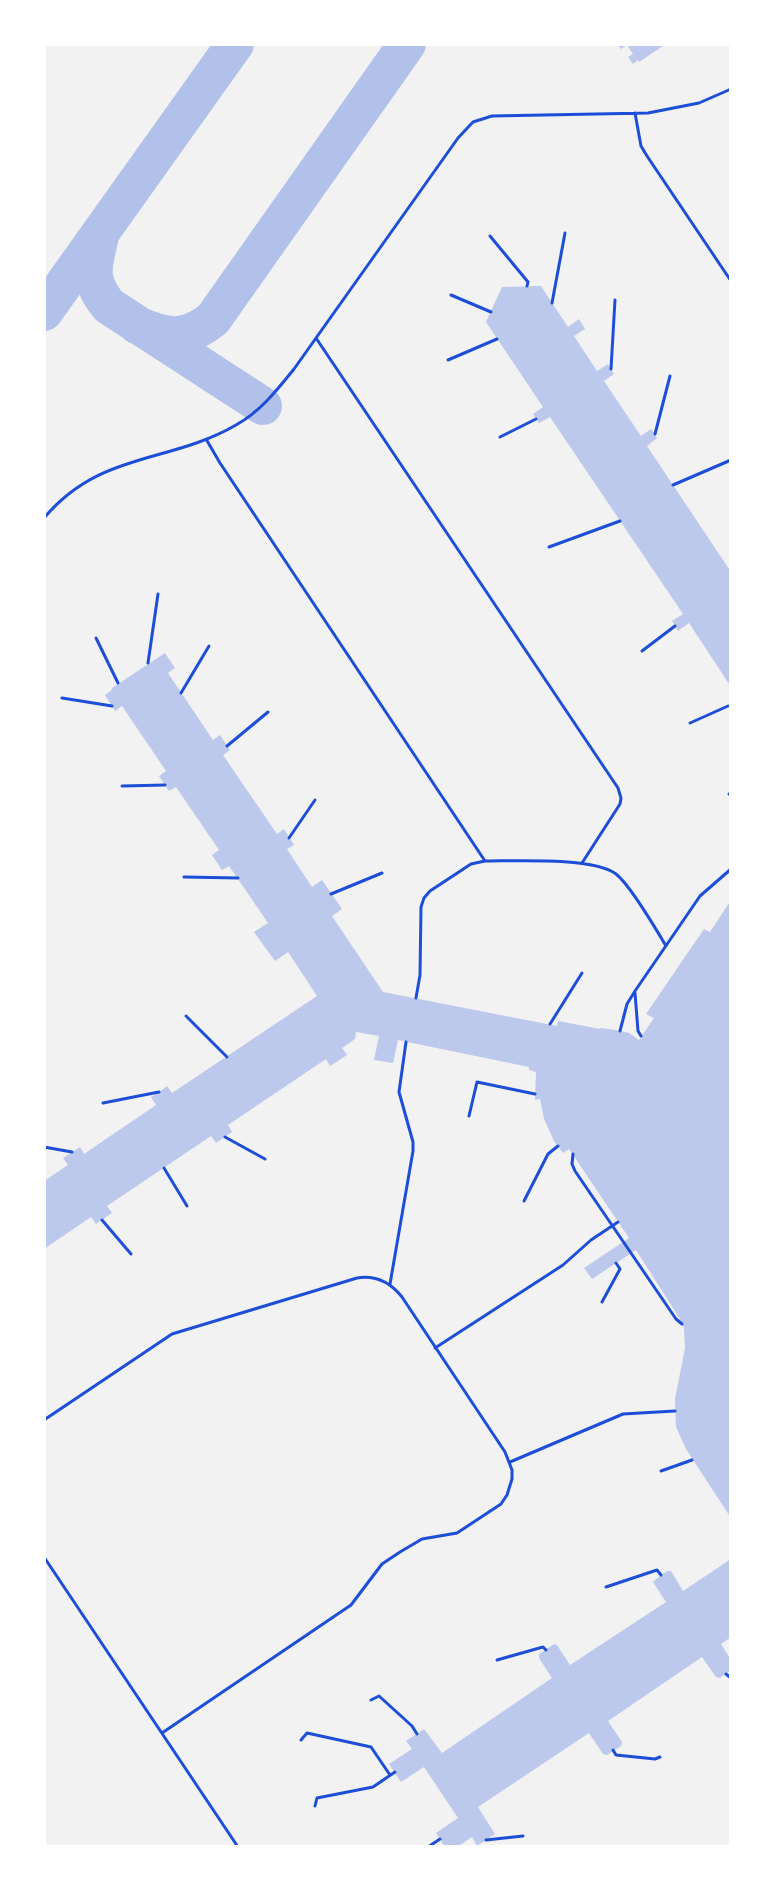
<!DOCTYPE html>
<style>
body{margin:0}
#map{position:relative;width:775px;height:1891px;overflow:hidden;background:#f2f2f2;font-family:Ubuntu,sans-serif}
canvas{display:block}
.frame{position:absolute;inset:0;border:46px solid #fff;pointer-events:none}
</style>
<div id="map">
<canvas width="775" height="1891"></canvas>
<div class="frame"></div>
</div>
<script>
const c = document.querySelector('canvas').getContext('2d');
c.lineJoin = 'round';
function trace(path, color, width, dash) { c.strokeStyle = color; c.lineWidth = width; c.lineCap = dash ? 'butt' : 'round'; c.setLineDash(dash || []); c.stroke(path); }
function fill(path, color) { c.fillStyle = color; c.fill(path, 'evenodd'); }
const taxiway = new Path2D(`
 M100,236c-7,31 -13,43 9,70l154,100
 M44,312l191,-268
 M137,325c30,13 49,16 76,-6l194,-275`);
const building = new Path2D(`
 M617,44h49l-27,18 -1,-2 -5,4 -5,-7 5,-3 -6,-9 -6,4z
 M541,286l27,41 11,-8 6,10 -11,7 23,35 11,-7 6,10 -10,7 37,55 10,-7 6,9 -10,8 84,126v115l-42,-64 -11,8 -6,-10 11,-7 -133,-197 -11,6 -6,-9 10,-7 -57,-85 16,-35z
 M165,653l10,15 -7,5 45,67 7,-5 10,15 -7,5 54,79 7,-5 10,16 -7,4 25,38 10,-7 20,29 -10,7 51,76 174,34 1,-5 42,8v-1l16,2 13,3 10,7 15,-22 -8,-4 58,-85 6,3 21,-32v618l-45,-69 -10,-22 -1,-28 10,-51 -1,-20 -4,-9 -44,-69 -44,29 -8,-11 45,-30 -60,-89 -6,4 -9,-12 -10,-22 -4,-20 -5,1 1,-28 -7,-2v-3l-131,-27 -5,23 -19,-3 5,-24 -23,-4 -1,7 -13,9 5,7 -17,11 -4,-7 -98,66 4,7 -16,11 -5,-7 -104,70 5,7 -16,11 -5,-7 -47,32v-68l24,-16 -5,-7 17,-11 4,7 72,-49 -5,-8 8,-5 8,-6 5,7 145,-97 -29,-44 -13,9 -21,-29 14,-9 -39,-57 -7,4 -10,-15 7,-5 -43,-63 -7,4 -10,-15 7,-5 -44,-65 -7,5 -10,-16 6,-4 1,-3z
 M731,1559v78l-10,7 10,16v10l-11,8 -4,-1 -14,-20 -94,64 14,21 -1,4 -14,9 -4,-1 -14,-21 -111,74 17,27 -18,12 -5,-9 -15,10h-12l-9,-14 22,-15 -34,-51 -23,15 -12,-18 23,-15 -6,-8 18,-12 18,24 110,-75 -13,-20v-4l15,-10 3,1 13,20 96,-63 -13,-20 8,-7 6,-4h4l12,20z`);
const path = new Path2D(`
 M490,236l38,46 -1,4
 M451,295l40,17
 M552,303l13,-70
 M448,360l49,-21
 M611,369l4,-69
 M655,434l15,-58
 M500,437l36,-18
 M673,485l58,-25
 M549,547l71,-26
 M96,638l22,45
 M642,651l33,-25
 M148,663l10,-69
 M181,693l28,-47
 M62,698l50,8
 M690,723l38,-17
 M227,746l41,-34
 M122,786l43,-1
 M729,794l2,-1
 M289,838l26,-38
 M184,877l54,1
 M331,894l51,-21
 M186,1016l41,41
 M550,1024l32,-51
 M103,1103l56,-11
 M469,1116l8,-34 58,12
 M225,1137l40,22
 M44,1147l28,5
 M164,1168l23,38
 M524,1201l24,-47 10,-8
 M102,1220l29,34
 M602,1302l18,-33 -4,-6
 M661,1471l31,-11
 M606,1587l51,-17 4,5
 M497,1660l46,-13 3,3
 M726,1674l5,4
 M371,1700l8,-4 33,30 5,8
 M301,1740l6,-7 64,14 19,28
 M613,1750l3,5 39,4 5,-2
 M315,1806l2,-8 56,-11 22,-15
 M486,1840l37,-4
 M428,1847l12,-8`);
const service = new Path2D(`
 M635,113l6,33 6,10 84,125
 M316,338l302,450 3,10 -1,6 -38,59
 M206,439l14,24 265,398
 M44,518c56,-67 125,-54 192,-93 25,-14 41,-35 58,-56l164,-231 15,-16 19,-6 156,-3 51,-10 32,-14
 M635,993l3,38 3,5
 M416,998l4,-23 1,-68 3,-9 6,-7 41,-27 14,-3c30,0 109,-4 131,13 14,11 40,55 50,72
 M620,1031l7,-27 8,-13 65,-95 31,-27
 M573,1154l-1,10 3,7 101,148 6,5
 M390,1284l23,-133v-9l-14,-50 7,-50
 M435,1348l128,-83 28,-25 27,-18
 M44,1420l128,-86 185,-56c19,-3 33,4 45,19l103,155 7,18v9l-5,16 -6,9 -44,29 -35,6 -22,13 -18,12 -31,41 -189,128
 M510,1462l113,-48 52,-3
 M44,1557l194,290`);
trace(taxiway, '#b2c1ea', 38);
fill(building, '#bdc9ec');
trace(path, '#1d4ed8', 3);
trace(service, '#1d4ed8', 3);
</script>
